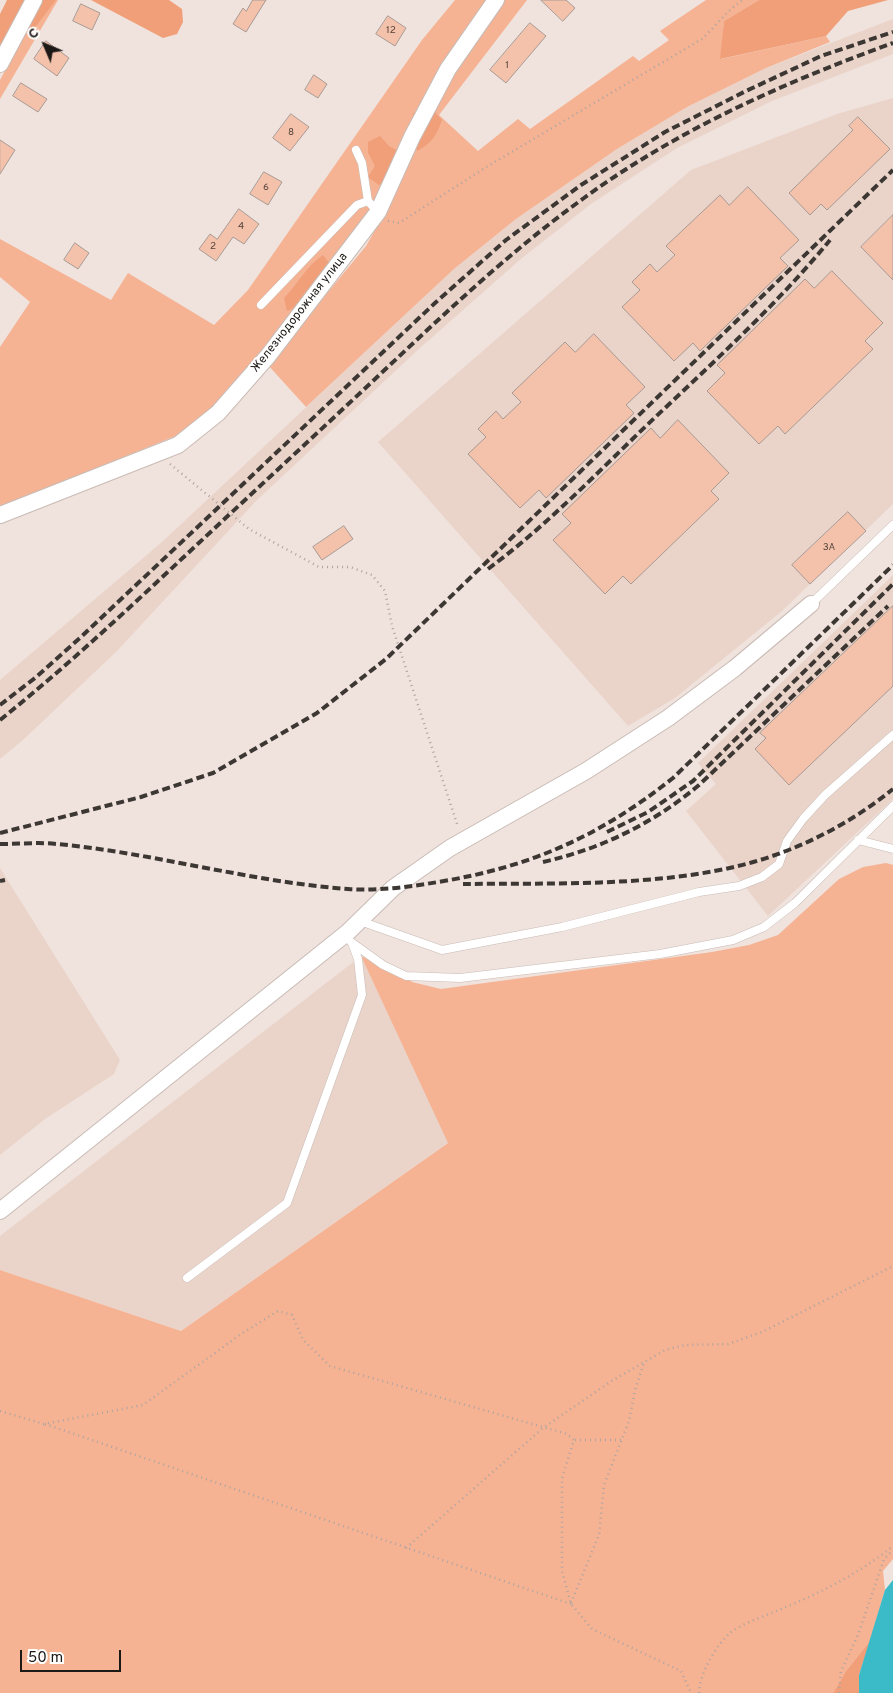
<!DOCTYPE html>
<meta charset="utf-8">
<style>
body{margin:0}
#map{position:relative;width:893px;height:1693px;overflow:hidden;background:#f0e2dc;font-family:Overpass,sans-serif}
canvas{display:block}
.north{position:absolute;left:20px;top:20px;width:50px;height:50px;-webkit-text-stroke:4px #fff;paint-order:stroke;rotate:315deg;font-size:14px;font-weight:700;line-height:20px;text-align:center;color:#1d1916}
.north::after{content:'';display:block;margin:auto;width:18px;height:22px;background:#1d1916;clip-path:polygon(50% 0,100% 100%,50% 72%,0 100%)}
.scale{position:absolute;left:20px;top:1650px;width:101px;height:22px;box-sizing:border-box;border:2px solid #1d1916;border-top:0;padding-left:6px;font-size:15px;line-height:18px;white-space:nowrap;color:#1d1916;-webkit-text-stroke:4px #fff;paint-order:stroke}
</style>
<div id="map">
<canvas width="893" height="1693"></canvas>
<div class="north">С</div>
<div class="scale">50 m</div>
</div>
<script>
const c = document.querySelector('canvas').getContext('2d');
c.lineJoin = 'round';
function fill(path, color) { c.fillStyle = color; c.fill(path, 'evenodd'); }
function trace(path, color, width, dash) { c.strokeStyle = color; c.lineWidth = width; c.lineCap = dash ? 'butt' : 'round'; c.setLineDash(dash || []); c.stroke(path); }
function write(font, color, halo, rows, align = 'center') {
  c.font = font + ' Overpass,sans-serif'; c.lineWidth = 4; c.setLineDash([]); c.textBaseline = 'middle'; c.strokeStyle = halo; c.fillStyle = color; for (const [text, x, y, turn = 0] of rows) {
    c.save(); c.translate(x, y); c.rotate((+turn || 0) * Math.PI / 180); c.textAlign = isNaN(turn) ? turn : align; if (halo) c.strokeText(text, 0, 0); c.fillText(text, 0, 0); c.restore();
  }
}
const built = new Path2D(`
 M893,19v35l-121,47 -95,47 -86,56 -69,54 -102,90 -163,152 -140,151 -94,89 -23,19v-79l162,-138 292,-273 62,-50 101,-70 70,-42 79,-39z
 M893,98v406l-111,107 -107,87 -47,28 -250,-284 313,-272 146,-56z
 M893,575v224l-125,117 -82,-105 30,-27 -18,-21z
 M0,868l120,192 -6,14 -69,45 -45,36z
 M361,956l88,186 -268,189 -181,-61v-34z`);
const green = new Path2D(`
 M43,0h15l-58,99v-19z
 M455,0h37l-116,208 -158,199 -40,28 -178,72v-160l30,-45 -30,-25v-38l111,61 17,-27 86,52 34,-35 174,-250z
 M504,0h23l-88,115 39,36 40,-32 12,10 103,-73 6,5 30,-21 -9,-9 46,-31h53l-35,21 -3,38 105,-23 4,6 -64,26 -79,39 -70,42 -101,70 -62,50 -148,138 -38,-42 98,-119 21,-37 31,-71 37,-67z
 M886,863l7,2v694l-10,12 2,19 -15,51 -24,30 -13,22h-833v-423l181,61 267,-188 -87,-187 45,20 6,6 29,7 271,-37 37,-7 29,-10 61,-56 24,-12z`);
const forest = new Path2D(`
 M7,0h19l-26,49v-35z
 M36,0h20l-26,34 -5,-12z
 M91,0h78l13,9 1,13 -6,12 -14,4z
 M759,0h129l-40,11 -22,25 -106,23 4,-38z
 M433,110l9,10c-5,15 -11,24 -25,31l-5,-13 1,-25z
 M380,136l9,10 11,6 -8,25 -13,8 -11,-8 7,-11 -7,-13v-11z
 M323,255l8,10 -17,16 -12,24 -15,6 -3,-13c15,-15 21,-31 39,-43z
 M870,1641l-11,34v18h-26l13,-22z`);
const water = new Path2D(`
 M893,1580v113h-34v-18l26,-85z`);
const building = new Path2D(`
 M253,0h13l-20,32 -13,-8 10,-16 3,3z
 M541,0h25l9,8 -12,13z
 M81,4l19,9 -8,17 -19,-9z
 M388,16l18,12 -11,18 -19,-12z
 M530,23l16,13 -40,47 -16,-13z
 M46,41l23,17 -12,18 -23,-17z
 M314,75l13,9 -9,14 -13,-8z
 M21,83l26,16 -9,13 -25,-16z
 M291,114l18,13 -19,24 -17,-13z
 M858,117l32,32 -63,61 -6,-6 -11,11 -21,-22 64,-63 -4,-4z
 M0,140l15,10 -15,24z
 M264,172l18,10 -14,23 -18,-11z
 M748,187l51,53 -19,18 8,8 -88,85 -7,-8 -19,18 -52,-54 18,-17 -8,-8 18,-18 7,8 18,-17 -9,-9 54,-51 9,10z
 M239,209l20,15 -15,20 -11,-7 -17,24 -17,-12 11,-15 7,5z
 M893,215v65l-32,-33z
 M75,243l14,10 -11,16 -14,-9z
 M832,271l51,52 -18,18 8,8 -88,85 -7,-8 -19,18 -52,-53 18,-18 -8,-8 88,-86 9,9z
 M594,334l51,53 -19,18 8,8 -88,85 -7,-8 -19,18 -52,-54 18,-17 -8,-8 18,-18 7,8 18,-17 -9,-9 53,-51 10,10z
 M678,420l51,53 -18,18 8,8 -88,85 -8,-8 -18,18 -52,-54 18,-17 -9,-9 89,-86 9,10z
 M848,512l18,19 -56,53 -18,-19z
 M344,526l9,13 -31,21 -9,-13z
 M893,606v80l-104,99 -34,-36 11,-11 -6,-5z`);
const path = new Path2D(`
 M388,221l11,2 89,-57 214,-127c14,-13 25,-29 41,-39
 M170,464l79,65 70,38h31l22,8 13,16 7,35 66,201
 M0,1411l44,13 99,-19 98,-71 37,-23 14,4 11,25 27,26 237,68 7,6 -12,38v93l9,33 21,25 89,42 10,22
 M45,1424l526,180
 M575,1440h46
 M406,1548l137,-120 67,-46 55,-32 20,-5 43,-1 34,-12 131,-66
 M571,1603l28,-68 5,-50 25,-64 6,-31 9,-27
 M699,1693c0,-18 17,-48 31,-60 10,-9 43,-20 56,-26 38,-16 75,-35 107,-61
 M839,1693l2,-22 17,-36 26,-76 9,-9`);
const lane = new Path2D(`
 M356,150l6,13 6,38
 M261,305l96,-100 11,-4 10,11
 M811,604l82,-79
 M858,840l35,9
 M360,921l82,29 120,-23 137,-35 40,-6 23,-9 17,-13 8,-23 16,-22 22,-24 68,-60
 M351,942l32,23 23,11 54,2 200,-24 73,-14 31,-13 31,-24 98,-97
 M187,1278l100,-75 75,-208 -4,-36 -6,-16`);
const street = new Path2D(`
 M0,64l34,-64
 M0,515l178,-70 40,-32 50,-57 110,-144 34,-75 36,-68 48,-69
 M0,1211l348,-279 45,-44 57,-40 136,-77 82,-53 67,-50 76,-64`);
const rail = new Path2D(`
 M488,569c57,-42 107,-94 158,-143 63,-60 129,-119 184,-186
 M0,705l35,-27 47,-42 353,-333 71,-63 75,-55 84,-53 81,-41 75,-35 72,-24
 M0,720c65,-52 126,-109 187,-166 62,-58 125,-116 187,-174 68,-64 135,-128 210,-182 93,-68 201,-116 309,-155
 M607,832l41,-20 45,-31 200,-197
 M0,833l141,-36 72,-24 104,-60 69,-54 507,-489
 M0,844c19,0 38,-2 57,0 97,9 194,38 291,45 30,2 61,-2 90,-7 93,-15 162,-46 235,-104l220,-213
 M543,862c58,-13 111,-39 156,-77l189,-179
 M0,881l5,-1
 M463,884c89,-1 196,3 283,-20 53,-14 104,-40 147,-75`);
const numberNames = [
 ["12",391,31],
 ["1",507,66],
 ["8",291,133],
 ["6",266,188],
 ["4",241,227],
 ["2",213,247],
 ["3А",829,548]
];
const streetNames = [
 ["Железнодорожная улица",300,313,-52]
];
fill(built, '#ead4ca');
fill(green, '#f5b394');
fill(forest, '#f09f79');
fill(water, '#3abbc7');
fill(building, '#f4c2ab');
trace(building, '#a79a94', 1);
trace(lane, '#c9bbb5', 9);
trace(street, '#c9bbb5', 18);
trace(path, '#afa49f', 2.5, [1, 4]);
trace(lane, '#fff', 8);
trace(street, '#fff', 16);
trace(rail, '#3c3733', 4, [8, 4]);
write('10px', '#53433b', null, numberNames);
write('12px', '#1d1916', '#fff', streetNames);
</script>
